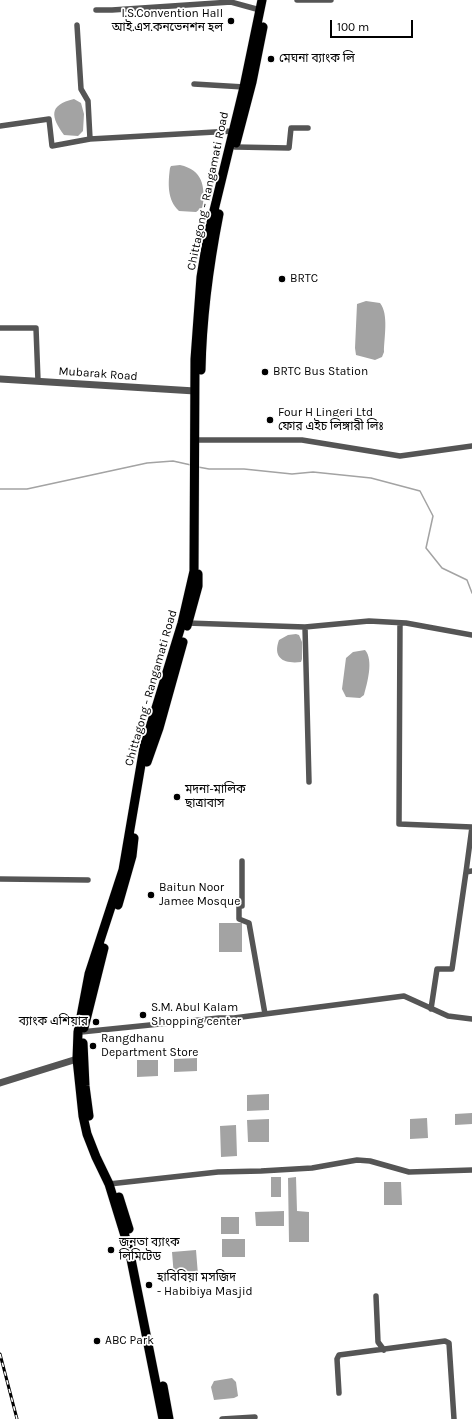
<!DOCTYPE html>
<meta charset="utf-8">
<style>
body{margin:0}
#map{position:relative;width:472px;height:1419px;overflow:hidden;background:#fff;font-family:Karla,sans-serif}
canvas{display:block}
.scale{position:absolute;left:330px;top:20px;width:83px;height:18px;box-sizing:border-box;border:2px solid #000;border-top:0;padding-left:5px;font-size:12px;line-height:14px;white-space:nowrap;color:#000;-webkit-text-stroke:3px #fff;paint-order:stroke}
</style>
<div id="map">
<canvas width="472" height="1419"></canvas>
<div class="scale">100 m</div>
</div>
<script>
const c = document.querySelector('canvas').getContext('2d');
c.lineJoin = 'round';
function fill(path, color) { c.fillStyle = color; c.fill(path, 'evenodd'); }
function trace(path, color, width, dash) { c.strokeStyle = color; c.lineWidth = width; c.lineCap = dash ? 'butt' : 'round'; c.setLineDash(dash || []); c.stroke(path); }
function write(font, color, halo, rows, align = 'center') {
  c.font = font + ' Karla,"Noto Sans Bengali",sans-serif'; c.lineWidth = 3.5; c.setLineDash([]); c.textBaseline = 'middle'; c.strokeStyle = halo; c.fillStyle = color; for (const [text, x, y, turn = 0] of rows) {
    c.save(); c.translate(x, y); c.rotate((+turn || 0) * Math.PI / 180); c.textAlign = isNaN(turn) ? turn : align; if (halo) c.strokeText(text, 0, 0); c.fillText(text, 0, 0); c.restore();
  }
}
const water = new Path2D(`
 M74,99l7,4 3,11 -1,17 -5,5 -14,-1c-13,-18 -16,-30 10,-36z
 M180,165c23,5 25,21 23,42l-7,5 -17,-1c-12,-11 -11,-28 -9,-43l1,-2z
 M366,301l14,2c9,11 4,35 4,49l-2,5 -7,3 -19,-5 -1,-7 2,-44z
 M296,634l3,1 3,7v17l-1,3c-16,2 -29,-3 -22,-22l9,-5z
 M365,650c9,10 2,34 -1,45l-4,3 -14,-1 -4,-8 4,-31 7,-6z
 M219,923h23v29h-23z
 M197,1058v13l-23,1v-13z
 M137,1060h21v16l-21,1z
 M269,1094v16l-22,1v-16z
 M472,1113v11l-17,1v-11z
 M427,1118l1,20 -18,1v-20z
 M269,1119v23h-21l-1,-22z
 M236,1125l1,31 -16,1 -1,-31z
 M271,1177h10v20h-10z
 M296,1177l1,34 12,1v30h-20l-1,-64z
 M384,1182h17l1,23h-18z
 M284,1211v15h-28l-1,-14z
 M221,1217h18v17h-18z
 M222,1239h23v18h-23z
 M196,1250l2,25 -24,2 -2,-25z
 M232,1378l4,4 2,14 -4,2 -20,2 -3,-13 3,-6z`);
const stream = new Path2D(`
 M198,467l11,2h35l48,5 21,-2 58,6 49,13 13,25 -7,32 16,20 25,12 5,13
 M0,489h27l120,-26 26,-2 18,4`);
const minor = new Path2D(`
 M297,0h34
 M96,10h16l119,-8 29,8
 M77,25l4,64 7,12 2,38
 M194,84l50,3
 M0,126l49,-7 3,27 38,-7 143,-8
 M235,147l54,1 2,-20h17
 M0,328h36l2,53
 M194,440h108l98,16 72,-10
 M187,623l118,4 64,-6 37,2 66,12
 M400,623l-1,201 73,3 -6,45
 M305,627l4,155
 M242,861v45h-3v13l10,4 16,91
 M0,879l88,1
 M431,1009l6,-40h15l14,-97 6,-1
 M81,1032l138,-14h15l170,-22 44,20 24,3
 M109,1184l109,-12 43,-1 51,-3 45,-8 13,1 39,11 63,-2
 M376,1296l2,46 6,8
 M339,1393l-2,-34 2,-4 106,-14 4,2 5,76
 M222,1419l33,-2`);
const tertiary = new Path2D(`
 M0,379l195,12
 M0,1083l77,-24`);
const trunk = new Path2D(`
 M236,143l16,-61 11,-55
 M201,370c1,-53 8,-105 18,-156
 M187,626l11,-40v-12
 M147,762l12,-34 24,-86
 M118,905l14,-49 2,-18
 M84,1028l20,-80
 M83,1043l2,43 4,30
 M119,1197l10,32
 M163,1386l6,33
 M163,1419l-34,-170 -20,-65 -13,-27 -9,-23 -4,-18 -6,-57 1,-27 11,-58 34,-104 21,-123 38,-124 12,-52 1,-212 6,-82 7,-42 36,-148 18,-87`);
const rail = new Path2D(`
 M0,1354l17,65`);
const markers = [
 [231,21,4,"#000"],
 [271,59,4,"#000"],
 [282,279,4,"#000"],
 [265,372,4,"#000"],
 [270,420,4,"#000"],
 [177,797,4,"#000"],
 [151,895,4,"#000"],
 [143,1015,4,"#000"],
 [96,1022,4,"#000"],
 [93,1046,4,"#000"],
 [111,1250,4,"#000"],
 [149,1285,4,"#000"],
 [97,1341,4,"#000"]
];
const poiNames = [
 ["I.S.Convention Hall",223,14,"right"],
 ["আই.এস.কনভেনশন হল",223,28,"right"],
 ["মেঘনা ব্যাংক লি",279,59],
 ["BRTC",290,279],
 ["BRTC Bus Station",273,372],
 ["Four H Lingeri Ltd",278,413],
 ["ফোর এইচ লিঙ্গারী লিঃ",278,427],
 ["মদনা-মালিক",185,790],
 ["ছাত্রাবাস",185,804],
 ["Baitun Noor",159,888],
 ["Jamee Mosque",159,902],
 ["S.M. Abul Kalam",151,1008],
 ["Shopping center",151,1022],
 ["ব্যাংক এশিয়ার",88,1022,"right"],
 ["Rangdhanu",101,1039],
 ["Department Store",101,1053],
 ["জনতা ব্যাংক",119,1243],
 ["লিমিটেড",119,1257],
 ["হাবিবিয়া মসজিদ",157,1278],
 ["- Habibiya Masjid",157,1292],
 ["ABC Park",105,1341]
];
const streetNames = [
 ["Chittagong - Rangamati Road",208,191,-78],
 ["Mubarak Road",98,374,4],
 ["Chittagong - Rangamati Road",151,688,-74]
];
fill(water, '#a3a3a3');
trace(stream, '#a3a3a3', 1.5);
trace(trunk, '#dbdbdb', 10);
trace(minor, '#555', 5.5);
trace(tertiary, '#555', 7);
trace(trunk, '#000', 9);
trace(rail, '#000', 3);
trace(rail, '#fff', 1.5, [4.5]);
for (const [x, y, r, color] of markers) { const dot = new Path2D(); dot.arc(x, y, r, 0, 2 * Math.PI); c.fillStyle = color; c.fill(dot); trace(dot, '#fff', 1.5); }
write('12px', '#000', '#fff', poiNames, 'left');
write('12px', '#000', '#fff', streetNames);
</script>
